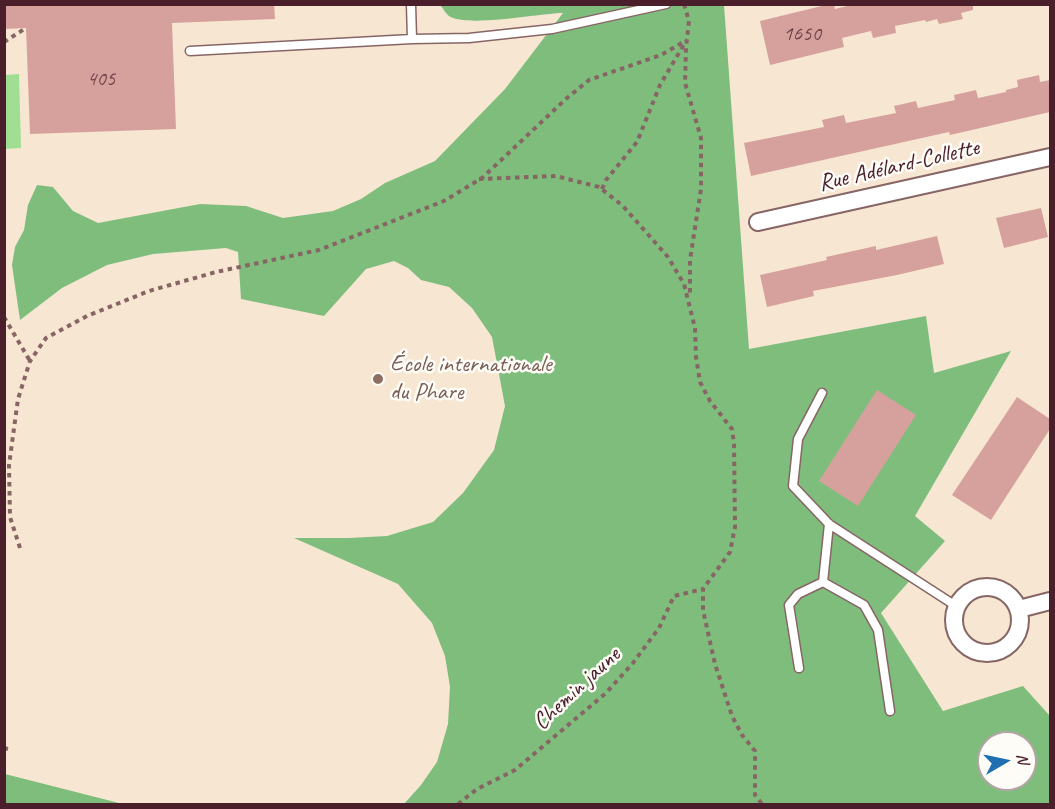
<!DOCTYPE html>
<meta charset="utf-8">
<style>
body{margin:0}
#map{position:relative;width:1055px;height:809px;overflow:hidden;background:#f7e7d2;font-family:Caveat,sans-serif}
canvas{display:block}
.frame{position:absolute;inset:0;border:6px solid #4a1f2b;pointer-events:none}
.north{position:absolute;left:977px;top:731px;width:60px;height:60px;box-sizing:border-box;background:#fdfcf7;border:2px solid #b5a4a5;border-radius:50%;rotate:81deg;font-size:16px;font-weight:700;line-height:24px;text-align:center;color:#4a1f2b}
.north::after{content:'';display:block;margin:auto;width:21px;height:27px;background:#1f6fb2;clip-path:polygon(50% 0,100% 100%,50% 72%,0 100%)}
</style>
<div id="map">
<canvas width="1055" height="809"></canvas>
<div class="frame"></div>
<div class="north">N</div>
</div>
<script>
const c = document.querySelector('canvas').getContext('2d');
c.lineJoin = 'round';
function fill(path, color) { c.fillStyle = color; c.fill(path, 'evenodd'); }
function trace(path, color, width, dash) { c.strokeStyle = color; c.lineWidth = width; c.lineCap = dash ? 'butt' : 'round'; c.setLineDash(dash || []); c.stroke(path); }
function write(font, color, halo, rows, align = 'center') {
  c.font = font + ' Caveat,sans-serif'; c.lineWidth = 5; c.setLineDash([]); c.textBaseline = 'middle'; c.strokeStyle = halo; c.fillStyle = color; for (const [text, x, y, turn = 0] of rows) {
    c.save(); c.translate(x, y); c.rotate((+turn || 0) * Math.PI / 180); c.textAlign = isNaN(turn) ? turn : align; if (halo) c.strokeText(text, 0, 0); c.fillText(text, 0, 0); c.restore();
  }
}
const green = new Path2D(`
 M19,74l2,74 -16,1v-74z`);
const forest = new Path2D(`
 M440,5h284l25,344 177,-33 8,57 77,-22 -96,165 30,25 -64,72 62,98 80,-25 27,30v88h-646l17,-19 16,-23 11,-38 2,-37 -5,-31 -13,-33 -34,-39 -104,-46h55l38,-2 46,-14 30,-29 31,-43 11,-44 -13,-69 -20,-29 -23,-21 -28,-7 -13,-12 -14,-7 -28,8 -42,47 -83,-17 -3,-47 -12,-4 -73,6 -46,11 -45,23 -42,32 -8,-55 3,-18 9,-17 4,-25 9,-20 16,2 20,24 25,12 102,-19 46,2 37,12 50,-7 28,-12 24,-16 50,-22 70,-72 58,-76c-22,0 -96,15 -114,3 -3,-2 -6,-8 -9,-11zM989,743h36v36h-36z
 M4,774h1l118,30h-118z`);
const building = new Path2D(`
 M4,4h270l1,15 -103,4 4,106 -146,5 -4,-106 -22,1z
 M830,4h4l1,5 20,-5h118v6l-12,3 2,6 -24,5 -2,-5 -11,3 -1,-2 -30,6 1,7 -23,5 -2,-7 -29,7 2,9 -74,18 -10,-44z
 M1039,75l1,7 10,-2v32l-100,23 -1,-3 -198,44 -7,-33 80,-16 -2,-7 22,-5 2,8 50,-10 -2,-7 22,-5 2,7 37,-8 -1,-5 22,-5 2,8 28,-6v-2l12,-3 -1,-7z
 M1041,208l7,29 -44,11 -8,-30z
 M937,236l7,28 -47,11 -84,16 1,5 -47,11 -7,-32 67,-15 -1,-3 50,-11v4z
 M877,390l39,25 -58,91 -39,-25z
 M1017,397l33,22v10l-59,91 -39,-25z`);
const path = new Path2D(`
 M684,4l5,17 -3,27 -1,35 16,55v51l-11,71v36
 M4,42l22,-14
 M479,179l77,-3 43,11 24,19 45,51 16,27 11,44 1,29 4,25 10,19 22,28 2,15 1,83 -5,25 -27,37v21l12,54 17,52 10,19 13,16v44l7,9
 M602,189l4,-9 31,-38 23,-57 26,-44
 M4,317l26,44
 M20,548l-10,-31 -1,-52 9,-66 12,-38 16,-23 41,-22 62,-25 67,-19 103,-22 125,-49 38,-23 85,-80 22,-18 72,-25 26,-15
 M4,748l4,1
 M458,804l19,-15 38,-19 91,-77 27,-30 26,-35 15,-32 29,-7`);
const lane = new Path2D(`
 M411,4l1,35
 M190,51l222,-12 57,-1 83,-9 114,-25
 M822,393l-24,46 -5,47 36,38 127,82
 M829,524l-6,58 41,23 14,25 12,81
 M799,668l-10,-63 9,-11 25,-12`);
const street = new Path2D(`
 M758,222l292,-65
 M954 620a33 33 0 1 1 66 0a33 33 0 1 1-66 0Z
 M1019,609l31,-8`);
const markers = [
 [378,379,6,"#8d6e63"]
];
const numberNames = [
 ["1650",802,34],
 ["405",101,79]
];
const streetNames = [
 ["Rue Adélard-Collette",899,166,-13],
 ["Chemin jaune",577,689,-43]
];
const educationNames = [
 ["École internationale",390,365],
 ["du Phare",390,393]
];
fill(green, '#9fde93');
fill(forest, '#7fbd7d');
fill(building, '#d6a19c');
trace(lane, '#876565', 11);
trace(street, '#876565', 20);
trace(path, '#876565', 4, [4.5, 4.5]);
trace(lane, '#fff', 8);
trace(street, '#fff', 16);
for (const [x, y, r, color] of markers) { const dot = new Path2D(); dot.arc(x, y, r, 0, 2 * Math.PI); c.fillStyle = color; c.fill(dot); trace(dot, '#fdfcf7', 2); }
write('21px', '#6d4047', null, numberNames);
write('24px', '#4a1f2b', '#fdfcf7', streetNames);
write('24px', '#785e54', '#fdfcf7', educationNames, 'left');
</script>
